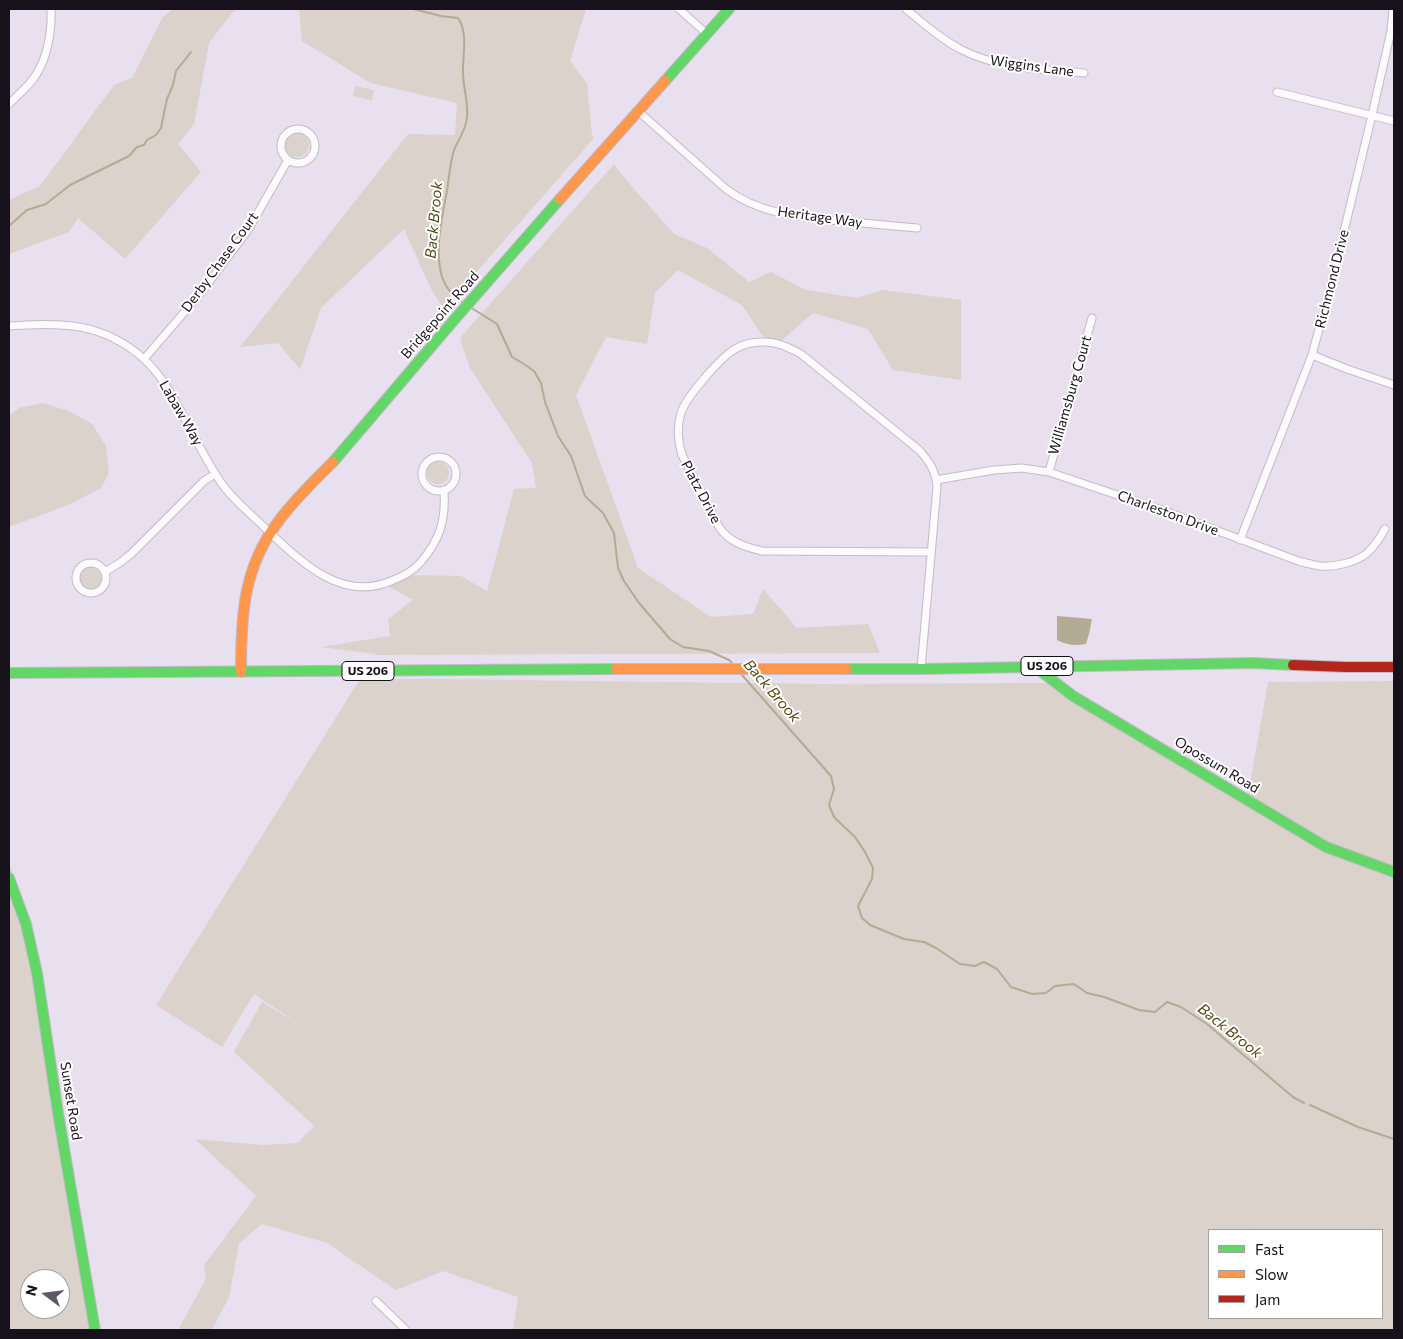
<!DOCTYPE html>
<style>
body{margin:0}
#map{position:relative;width:1403px;height:1339px;overflow:hidden;background:#e8dfef;font-family:Commissioner,sans-serif}
canvas{display:block}
.frame{position:absolute;inset:0;border:10px solid #17111b;pointer-events:none}
.legend{position:absolute;left:1208px;top:1229px;width:175px;height:90px;box-sizing:border-box;background:#fff;border:1px solid #a2a0a4;margin:0;padding:6px 9px;list-style:none;font-size:15px;color:#17111b}
.legend li{display:flex;align-items:center;gap:10px;height:25px}
.legend b{width:25px;border:1px solid #a2a0a4}
.north{position:absolute;left:20px;top:1269px;width:50px;height:50px;box-sizing:border-box;background:#fff;border:1px solid #a2a0a4;border-radius:50%;rotate:285deg;font-size:14px;font-weight:700;line-height:20px;text-align:center;color:#17111b}
.north::after{content:'';display:block;margin:auto;width:18px;height:22px;background:#605965;clip-path:polygon(50% 0,100% 100%,50% 72%,0 100%)}
</style>
<div id="map">
<canvas width="1403" height="1339"></canvas>
<div class="frame"></div>
<ul class="legend">
<li><b style="height:6px;background:#63d668"></b>Fast</li>
<li><b style="height:6px;background:#ff974d"></b>Slow</li>
<li><b style="height:6px;background:#b3261e"></b>Jam</li>
</ul>
<div class="north">N</div>
</div>
<script>
const c = document.querySelector('canvas').getContext('2d');
c.lineJoin = 'round';
function fill(path, color) { c.fillStyle = color; c.fill(path, 'evenodd'); }
function trace(path, color, width, dash) { c.strokeStyle = color; c.lineWidth = width; c.lineCap = dash ? 'butt' : 'round'; c.setLineDash(dash || []); c.stroke(path); }
function write(font, color, halo, rows, align = 'center') {
  c.font = font + ' Commissioner,sans-serif'; c.lineWidth = 4; c.setLineDash([]); c.textBaseline = 'middle'; c.strokeStyle = halo; c.fillStyle = color; for (const [text, x, y, turn = 0] of rows) {
    c.save(); c.translate(x, y); c.rotate((+turn || 0) * Math.PI / 180); c.textAlign = isNaN(turn) ? turn : align; if (halo) c.strokeText(text, 0, 0); c.fillText(text, 0, 0); c.restore();
  }
}
const green = new Path2D(`
 M173,9h62l-26,34 -15,81 -16,20 23,28 -76,87 -47,-41 -9,14 -60,22v-54l31,-14 74,-101 18,-7 31,-61z
 M299,9h287l-16,52 17,23 5,51 2,3 -150,171 -12,-18 -28,-62 -83,79 -21,61 -22,-26 -38,4 168,-213 47,1 2,-32 -86,-20 -69,-42z
 M355,86l19,4 -2,10 -19,-4z
 M285 145a12 12 0 1 1 24 0a12 12 0 1 1-24 0Z
 M614,164l13,17 47,53 33,14 42,34 22,-10 35,18 51,8 25,-8 79,10v80l-68,-10 -25,-41 -55,-16 -32,28 -17,-3 -22,-33 -64,-35 -23,23 -8,51 -41,-7 -30,58 62,173 73,49 42,-3 10,-25 34,39 71,-4 12,29 -505,2 1,-1 -56,-7 70,-11 -2,-17 25,-19 -31,-17 22,-8 57,1 26,15 27,-102 22,-1 -4,-25 -62,-95 -10,-30z
 M43,403l26,8 23,13 14,22 3,27 -8,15 -33,17 -59,22v-111l10,-8z
 M427 473a11 11 0 1 1 22 0a11 11 0 1 1-22 0Z
 M79 578a11 11 0 1 1 22 0a11 11 0 1 1-22 0Z
 M360,679h79l383,5 224,-1 201,118 21,-119 126,-1v649h-881l5,-33 -75,-26 -47,19 -69,-47 -65,-19 -23,19 -10,54 -17,33h-34l28,-51 -2,-14 52,-69 -61,-57 67,6 36,-2 16,-17 -80,-74 28,-50 38,23 -46,-31 -32,53 -66,-42zM1209,1230h173v88h-173z
 M9,863l26,79 3,12 55,376h-84zM30,1279h30v30h-30z`);
const water = new Path2D(`
 M1057,616l35,3 -3,15 -3,10c-11,2 -19,1 -29,-4z`);
const stream = new Path2D(`
 M413,9l28,7 17,2c10,15 5,34 5,51 -1,16 6,33 4,49 -2,14 -8,20 -13,32 -4,13 -5,27 -7,41 -5,27 -13,59 -5,86 4,12 12,20 22,26
 M9,226l18,-16 19,-6 24,-19 59,-29 8,-9 7,-2 3,-5 9,-5 5,-7 6,-29 6,-14 3,-14 15,-19
 M470,307l27,17 15,33 12,7 10,7 7,12 4,19 13,34 13,20 14,40 18,17 11,20 4,35 6,13 15,22 31,36 13,8 26,4 20,9 3,3
 M742,675l89,101 3,13 -5,16 5,12 21,20 10,15 8,16 -1,11 -14,27 4,12 8,7 34,14 20,3 12,6 24,16 15,2 9,-4 13,7 14,18 21,7 14,-1 9,-7 19,-2 13,9 17,4 35,13 16,2 12,-10 14,5 26,17 86,73 11,6
 M1310,1105l48,22 36,12`);
const street = new Path2D(`
 M679,9l28,25
 M906,9c18,15 35,30 56,41 37,19 81,19 122,23
 M1277,92l117,29
 M9,104c9,-9 20,-18 27,-29 12,-19 16,-45 15,-66
 M638,111l88,78c33,25 74,28 114,32 25,2 51,5 77,7
 M281 146a17 17 0 1 1 34 0a17 17 0 1 1-34 0Z
 M9,326c51,-4 94,-4 135,33 15,14 25,31 35,49 14,25 26,52 43,76 12,17 28,29 42,43 34,32 76,76 127,54 11,-4 21,-9 29,-18 20,-23 26,-42 24,-73
 M1312,355l35,14 47,16
 M144,359l56,-65 48,-64 40,-70
 M422 474a17 17 0 1 1 34 0a17 17 0 1 1-34 0Z
 M1049,472l43,-154
 M936,480l58,-10 28,-2 27,4 116,39 136,51c6,1 13,3 19,4 14,1 34,-3 46,-12 8,-7 14,-16 19,-25
 M1240,540l72,-185 20,-74 40,-166 19,-84 2,-22
 M76 578a15 15 0 1 1 30 0a15 15 0 1 1-30 0Z
 M105,572l16,-10 10,-8 73,-73 11,-7
 M921,669l16,-182c-1,-16 -8,-26 -18,-37l-118,-96c-13,-7 -25,-13 -40,-12 -8,0 -19,3 -26,7 -15,9 -49,48 -54,64 -4,13 -3,29 1,42l37,72c10,15 26,20 43,24l169,1
 M376,1301l30,29`);
const fast = new Path2D(`
 M665,81l64,-72
 M333,462l121,-142 106,-121
 M1034,666l39,30 253,151 68,25
 M847,669h74l332,-6 40,2
 M9,673l607,-4
 M9,878l17,46 11,49 21,140 37,217`);
const slow = new Path2D(`
 M560,199l105,-118
 M616,669h231
 M241,672c0,-56 2,-104 37,-150 16,-22 36,-41 55,-60`);
const jam = new Path2D(`
 M1293,665l52,2h49`);
const shields = [
 [1047,666,52],
 [368,671,52]
];
const shieldNames = [
 ["US 206",1047,666],
 ["US 206",368,671]
];
const streetNames = [
 ["Wiggins Lane",1032,66,8],
 ["Heritage Way",820,217,8],
 ["Derby Chase Court",220,262,-54],
 ["Richmond Drive",1332,279,-76],
 ["Bridgepoint Road",440,315,-49],
 ["Williamsburg Court",1070,395,-74],
 ["Labaw Way",181,413,60],
 ["Platz Drive",701,492,62],
 ["Charleston Drive",1168,513,20],
 ["Opossum Road",1217,765,31],
 ["Sunset Road",71,1101,81]
];
const waterNames = [
 ["Back Brook",434,220,-85],
 ["Back Brook",772,691,49],
 ["Back Brook",1230,1031,39]
];
fill(green, '#dad2cb');
fill(water, '#b4ab94');
trace(stream, '#b4ab94', 2);
trace(street, '#c3bcc8', 9);
trace(fast, '#c3bcc8', 12);
trace(slow, '#c3bcc8', 12);
trace(jam, '#c3bcc8', 12);
trace(street, '#fcfafd', 7);
trace(fast, '#63d668', 10);
trace(slow, '#ff974d', 10);
trace(jam, '#b3261e', 10);
for (const [x, y, w] of shields) { const box = new Path2D(); box.roundRect(x - w / 2, y - 9.5, w, 19, 4); c.fillStyle = '#fff'; c.fill(box); trace(box, '#17111b', 1); }
write('bold 12px', '#17111b', null, shieldNames);
write('14px', '#17111b', '#fff', streetNames);
write('italic 15px', '#534815', '#fff', waterNames);
</script>
